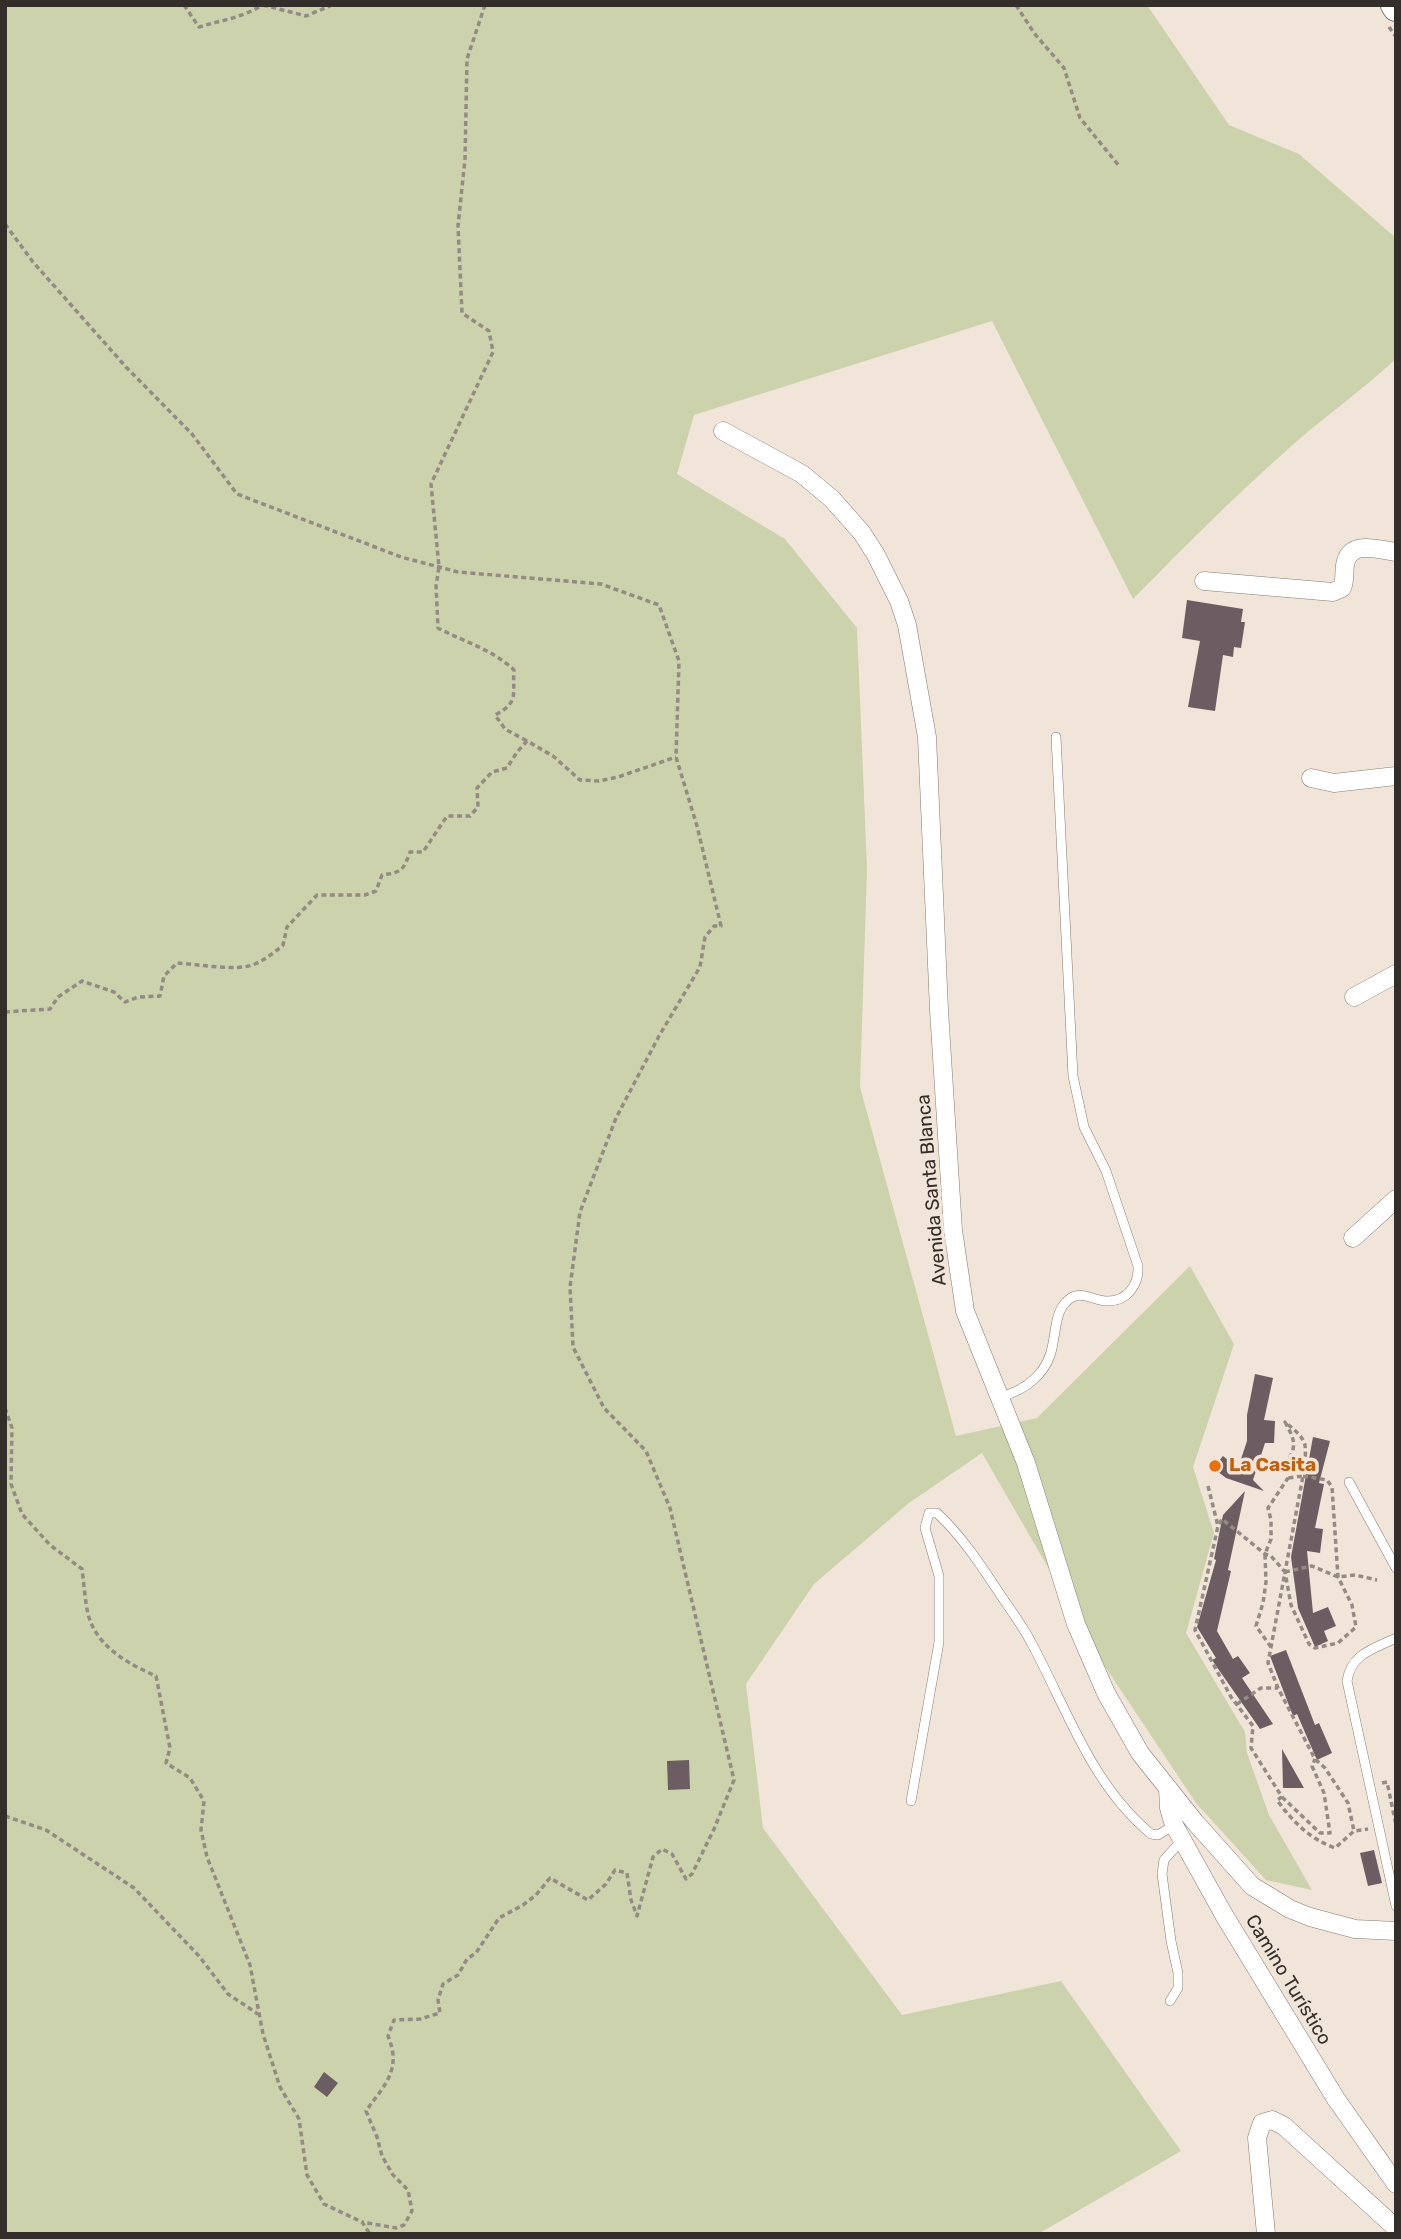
<!DOCTYPE html>
<meta charset="utf-8">
<style>
body{margin:0}
#map{position:relative;width:1401px;height:2239px;overflow:hidden;background:#f1e5da;font-family:Rubik,sans-serif}
canvas{display:block}
.frame{position:absolute;inset:0;border:7px solid #332e2a;pointer-events:none}
</style>
<div id="map">
<canvas width="1401" height="2239"></canvas>
<div class="frame"></div>
</div>
<script>
const c = document.querySelector('canvas').getContext('2d');
c.lineJoin = 'round';
function fill(path, color) { c.fillStyle = color; c.fill(path, 'evenodd'); }
function trace(path, color, width, dash) { c.strokeStyle = color; c.lineWidth = width; c.lineCap = dash ? 'butt' : 'round'; c.setLineDash(dash || []); c.stroke(path); }
function write(font, color, halo, rows, align = 'center') {
  c.font = font + ' Rubik,sans-serif'; c.lineWidth = 7; c.setLineDash([]); c.textBaseline = 'middle'; c.strokeStyle = halo; c.fillStyle = color; for (const [text, x, y, turn = 0] of rows) {
    c.save(); c.translate(x, y); c.rotate((+turn || 0) * Math.PI / 180); c.textAlign = isNaN(turn) ? turn : align; if (halo) c.strokeText(text, 0, 0); c.fillText(text, 0, 0); c.restore();
  }
}
const green = new Path2D(`
 M5,5h1142l82,120 70,29 97,84v121c-35,32 -73,59 -108,90 -54,48 -105,99 -155,150l-141,-278 -298,94 -17,59 108,65 72,89 10,240 -7,219 96,349 81,-18 153,-152 44,78 -41,123 21,66 -28,100 59,99 2,21 22,62 43,75 -46,-10 -70,-77 -90,-135 -124,-215 -73,50 -95,81 -68,100 17,144 139,187 159,-34 120,170 -143,83h-1033z`);
const building = new Path2D(`
 M1187,600l56,9 -2,13h4l-4,26 -7,-1 -1,10 -10,-2 -8,56 -27,-4 12,-66 -18,-3z
 M1255,1374l18,4 -9,42 11,1 -1,22h-9l-12,37 11,11 -38,-13 -13,-10 10,-12 15,12 9,-27v-26z
 M1313,1437l17,4 -11,42 5,1 -9,44 8,1 -3,24 -13,-2 6,62 15,-6 8,19 -12,5 4,10 -13,6 -17,-39 -7,-51z
 M1245,1491l-17,79 3,1 -14,60 16,28 5,-3 12,17 -8,5 31,46 -13,5 -48,-69 4,-2 -19,-31 19,-67 -2,-1 9,-44z
 M1286,1650l29,75 4,-2 13,30 -15,7 -20,-46 -4,2 -23,-60z
 M1282,1749l22,39h-21z
 M689,1760l1,29 -22,1 -1,-29z
 M1374,1850l8,33 -14,3 -8,-33z
 M324,2072l14,11 -11,14 -13,-10z`);
const path = new Path2D(`
 M184,5l15,22c23,-7 43,-9 63,-22
 M263,5l43,11 26,-11
 M485,5l-18,54 -2,100 -7,67 4,87 27,18 4,21 -62,132 8,83 -3,19 2,42c26,14 54,21 76,42 -2,24 6,32 -19,45l10,14 22,12
 M1016,5l18,28 30,35 16,50 40,49
 M1389,27l7,10
 M5,224l28,38 93,105 66,67 45,60 164,63 57,15 143,12 58,21 20,56 -3,96 21,69 24,100h-7l-9,11 -5,30 -41,69 -43,82 -36,94 -10,75 3,60 31,61 42,43 24,57 64,272 -20,49 -22,45 -6,5 -14,-25 -10,-5 -9,8 -16,59 -6,-16 -4,-27 -12,-3 -9,14 -18,16 -38,-22 -14,17 -13,10 -24,13 -23,35 -9,6 -9,16 -15,9 -5,16 2,13 -20,6 -26,1 -6,16c14,34 -3,48 -22,75l11,26 5,19 11,19 15,15 4,21 -8,14 -8,3 -34,-6
 M5,1012l45,-3 8,-12 24,-16 32,11 11,10 13,-5 22,-1 4,-20 13,-13c21,1 60,9 78,1 11,-5 20,-12 28,-19l4,-18 30,-32h48l11,-4 6,-16c20,-3 21,-4 28,-23h13l24,-36h23l8,-9 -1,-19 15,-16 15,-4 10,-16 10,-11 26,15 27,24 19,1 19,-4 58,-20
 M5,1408l7,20 -1,56 11,30 28,31 32,24c2,15 3,31 6,45 8,32 40,50 68,62l14,72 -4,15 24,15 14,23 -3,29 6,27 43,108 13,69 17,53 19,32 8,56 17,29 38,18 8,12
 M1303,1476l24,4 5,7 6,90 14,28 4,22 -18,16 -23,5 -6,-4 -18,-39 -6,-33z
 M1208,1486l10,40 -23,104 36,67 22,29 -2,22 31,49 -5,3c16,22 33,39 58,48l19,-17 14,-2
 M1219,1524l3,-5 43,35 6,2 14,16 -17,91 10,25 37,71 10,9 23,35 6,28
 M1285,1572l27,-6 26,11 17,-2 22,5
 M1271,1647l-15,-21 7,-23 3,-21 -1,-28 6,-15v-19l-3,-12 20,-30 -3,-12c12,-20 11,-24 0,-44 26,21 21,22 18,54l-15,2
 M1237,1704l24,-16h17
 M1382,1783l5,-1 9,43
 M1282,1797l38,36h10l-6,-40 -12,-27 3,-7
 M5,1816l41,14 88,58 65,68 29,38 30,20`);
const service = new Path2D(`
 M1000,1397c27,-7 49,-25 53,-54 3,-14 3,-31 13,-41 13,-14 25,-2 40,-1 21,1 33,-16 32,-35l-32,-95 -22,-44 -11,-51 -17,-339
 M1349,1482l47,86
 M1396,1638c-23,11 -45,16 -49,43l49,225
 M911,1801l28,-159v-66l-14,-48 4,-15h8c28,26 48,59 69,90 9,13 19,27 26,41 36,67 59,140 119,190l7,1 16,-10
 M1170,2001l8,-13v-15l-7,-32 -9,-67 2,-14 18,-20`);
const minor = new Path2D(`
 M723,431l79,43 30,25 30,34 14,22 23,46 8,24 20,112 12,273 14,220 12,81 61,152 50,161 30,69 34,60 54,68 58,65 38,23 20,8 45,12 41,2
 M1204,581l129,11 9,-4c4,-9 1,-18 4,-27 6,-21 34,-11 50,-9
 M1311,778l23,5 62,-7
 M1354,997l42,-23
 M1353,1238l43,-39
 M1168,1788l1,20 5,17 50,90 112,184 60,85
 M1266,2234l-9,-96 5,-15 10,-3 12,6 112,102`);
const secondary = new Path2D(`
 M1394,5l2,3`);
const markers = [
 [1215,1466,7,"#e8710a"]
];
const streetNames = [
 ["Avenida Santa Blanca",932,1190,-95],
 ["Camino Turístico",1288,1980,59]
];
const foodNames = [
 ["La Casita",1229,1466]
];
fill(green, '#ccd2ab');
fill(building, '#6c5d62');
trace(service, '#857a70', 10);
trace(minor, '#857a70', 19);
trace(secondary, '#857a70', 28);
trace(path, '#948b84', 3.5, [5, 3.5]);
trace(service, '#fff', 9);
trace(minor, '#fff', 18);
trace(secondary, '#fff', 26);
for (const [x, y, r, color] of markers) { const dot = new Path2D(); dot.arc(x, y, r, 0, 2 * Math.PI); c.fillStyle = color; c.fill(dot); trace(dot, '#f1e5da', 2.5); }
write('19px', '#332e2a', '#f1e5da', streetNames);
write('bold 19px', '#c56008', '#f1e5da', foodNames, 'left');
</script>
